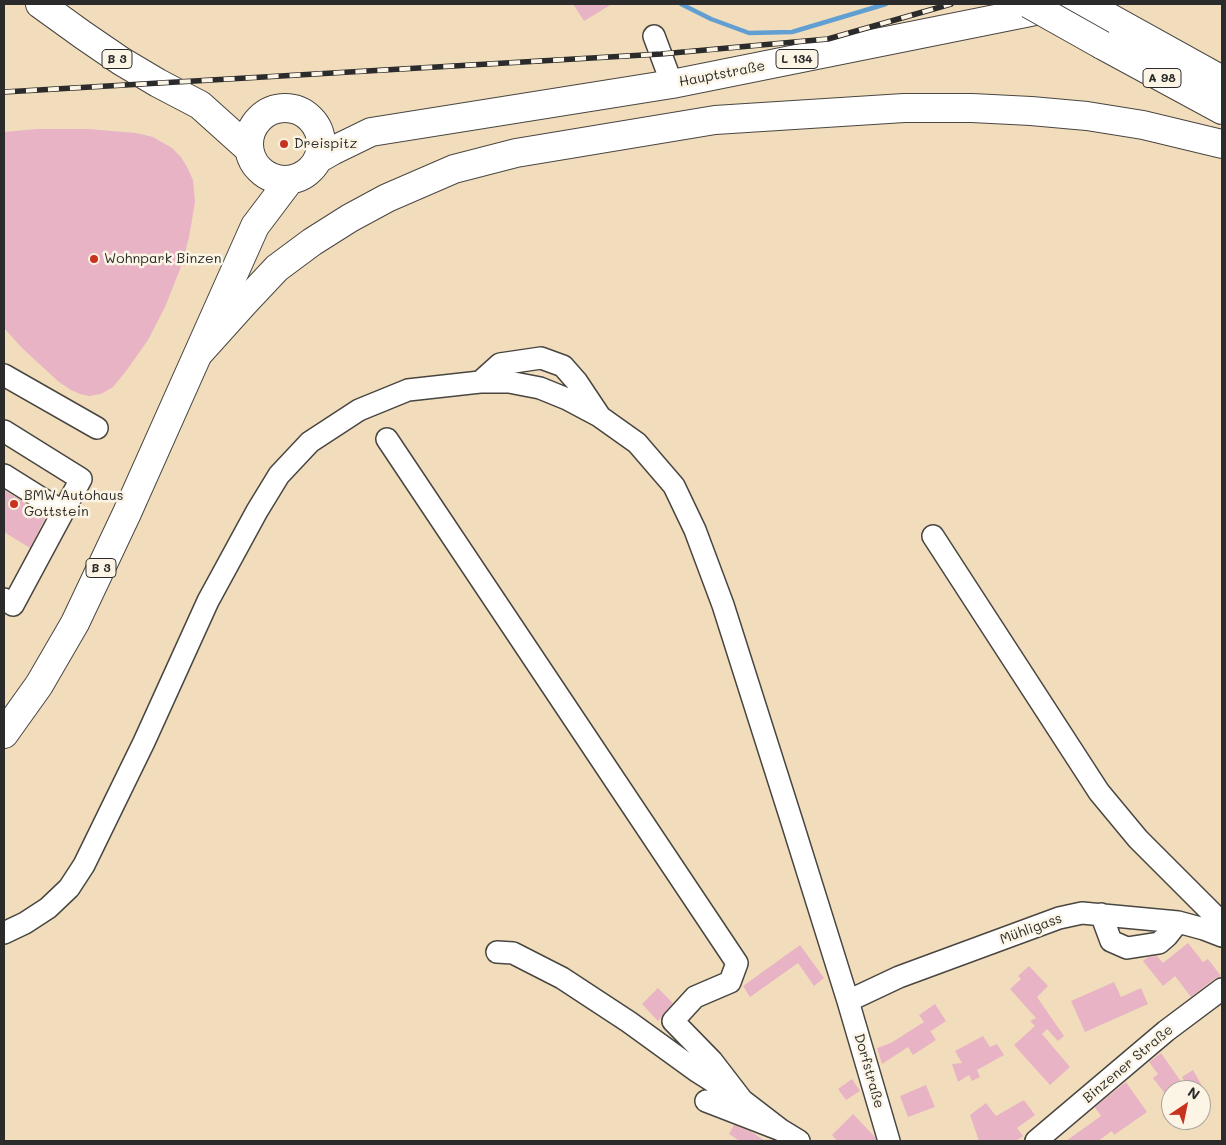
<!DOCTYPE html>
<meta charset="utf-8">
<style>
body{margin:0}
#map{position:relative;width:1226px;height:1145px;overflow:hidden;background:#f1ddbc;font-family:Mali,sans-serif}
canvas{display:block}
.frame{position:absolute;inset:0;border:5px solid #2b2b2b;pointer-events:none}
.north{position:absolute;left:1161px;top:1080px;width:50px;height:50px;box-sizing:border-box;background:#fcf5e5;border:1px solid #a8a49b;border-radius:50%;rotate:34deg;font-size:14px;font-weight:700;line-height:20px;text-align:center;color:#2b2b2b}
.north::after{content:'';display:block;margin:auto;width:18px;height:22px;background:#c8321e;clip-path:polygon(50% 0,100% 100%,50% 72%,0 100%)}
</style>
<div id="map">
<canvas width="1226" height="1145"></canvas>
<div class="frame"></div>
<div class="north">N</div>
</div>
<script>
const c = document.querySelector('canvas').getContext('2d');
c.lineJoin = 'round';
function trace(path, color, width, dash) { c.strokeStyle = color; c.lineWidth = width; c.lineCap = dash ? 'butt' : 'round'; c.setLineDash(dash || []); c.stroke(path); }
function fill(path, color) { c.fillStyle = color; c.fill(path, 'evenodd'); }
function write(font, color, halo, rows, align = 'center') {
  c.font = font + ' Mali,sans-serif'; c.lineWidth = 5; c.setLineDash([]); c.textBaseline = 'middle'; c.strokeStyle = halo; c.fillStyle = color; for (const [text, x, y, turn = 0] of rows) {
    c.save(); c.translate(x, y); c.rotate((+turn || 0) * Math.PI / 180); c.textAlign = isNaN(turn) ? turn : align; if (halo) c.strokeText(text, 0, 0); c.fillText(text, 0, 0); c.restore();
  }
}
const stream = new Path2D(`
 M681,4l30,15 38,14 43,-1 94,-28`);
const building = new Path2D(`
 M573,4h39l-28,17z
 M37,129h51l48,4 17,4 19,11 9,9 7,12 5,11 2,22 -6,35 -7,27 -17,43 -17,33 -22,31 -13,16 -12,7 -12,2 -9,-2 -9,-4 -12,-8 -36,-33 -19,-21v-196z
 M4,490l42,26 -16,32 -26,-16z
 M1188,943l15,19 5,-3 13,17 -7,3 -23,18 -16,-21 -12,10 -20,-25 5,-4 9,-1 6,7z
 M800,945l24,33 -10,8 -16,-23 -48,34 -7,-11z
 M1029,966l19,20 -11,11 27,39 -6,5 -11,-12 -5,5 28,33 -20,18 -36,-40 21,-19 -5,-5 6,-3 -26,-29 11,-10 -3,-3z
 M1114,982l7,15 20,-9 7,16 -63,28 -14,-31z
 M658,988l15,15 -9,10 -6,8 -16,-17z
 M935,1004l11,17 -15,10 -2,-2 7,11 -23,15 -5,-8 -26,17 -5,-16 14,-5 33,-21 -5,-7z
 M983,1036l7,11 7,-3 7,11 -27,15 3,7 -8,4 -3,-6 -11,7 -6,-18 10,-1 -7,-12z
 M1161,1053l21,30 -16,12 -13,-17 5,-4 -9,-12z
 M1193,1070l9,16 -6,4h-7l-7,-13z
 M852,1079l8,12 -14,9 -8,-11z
 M1126,1082l21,30 -33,23 -2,-4 -14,10h-32l35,-25 -6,-9z
 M926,1085l9,22 -27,10 -8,-21z
 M1024,1100l11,15 -18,13 6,8 -7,5h-37l-9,-26 16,-12 10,13z
 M853,1114l22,23 1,4h-39l-5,-6z
 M734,1125l16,6 15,10h-25l-11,-7z`);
const minor = new Path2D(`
 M654,36l18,48
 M4,375l93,53
 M480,382l20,-18 41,-6 22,8 14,16 22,33
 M4,431l77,48 -18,33 -59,-37
 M387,439l350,524 -7,19 -35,15 -22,24 39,40 30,39
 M933,536l166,256 39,47 80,80 4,7
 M4,599l9,6 50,-93
 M1101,914l10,27 16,7 32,-5 8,-7 11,-14
 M4,933l21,-10 23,-15 21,-20 15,-23 60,-123 64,-141 49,-90 22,-36 31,-33 49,-32 49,-20 72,-8h29l31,6 27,11 32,17 38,27 37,43 21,44 28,75 69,217 56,179 41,140
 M497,952l16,1 49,25 67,44 69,50 44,28 39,30
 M848,1001l51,-24 160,-59 23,-5 96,9 26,7 18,7
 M706,1101l75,29 18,11
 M1036,1141l130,-110 56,-42`);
const major = new Path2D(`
 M40,4l43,31 38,26 37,22 42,22 49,44
 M249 144a36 36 0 1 1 72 0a36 36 0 1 1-72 0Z
 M318,159l14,-8 39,-19 301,-48 398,-80
 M4,734l35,-49 36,-62 52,-110 128,-287 34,-45`);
const highway = new Path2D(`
 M1085,4l137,76
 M1102,45l120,65
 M200,352l45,-50 32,-34 35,-26 38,-24 37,-20 67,-29 62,-16 199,-33 189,-12h68l59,3 56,5 56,9 79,19`);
const rail = new Path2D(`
 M4,92l657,-38 167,-15 123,-35`);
const highwayBridge = new Path2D(`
 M1029,4l73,41`);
const markers = [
 [284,144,5,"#c8321e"],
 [94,259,5,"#c8321e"],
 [14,504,5,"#c8321e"]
];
const shields = [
 [117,59,30],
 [797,59,42],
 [1162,78,38],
 [101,568,30]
];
const shieldNames = [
 ["B 3",117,59],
 ["L 134",797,59],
 ["A 98",1162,78],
 ["B 3",101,568]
];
const streetNames = [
 ["Hauptstraße",722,74,-11],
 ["Mühligass",1031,929,-20],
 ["Binzener Straße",1128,1064,-40],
 ["Dorfstraße",869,1071,74]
];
const poiNames = [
 ["Dreispitz",294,144],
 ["Wohnpark Binzen",104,259],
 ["BMW Autohaus",24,496],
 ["Gottstein",24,512]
];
trace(stream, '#619fd3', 4.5);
fill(building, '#e8b3c4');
trace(minor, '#494641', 24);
trace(major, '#494641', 30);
trace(highway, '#494641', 30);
trace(minor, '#fff', 21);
trace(major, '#fff', 28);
trace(highway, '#fff', 28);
trace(rail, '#2b2b2b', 5.5);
trace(rail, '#fcf5e5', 4, [11]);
trace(highwayBridge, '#494641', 30, []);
trace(highwayBridge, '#fff', 28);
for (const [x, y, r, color] of markers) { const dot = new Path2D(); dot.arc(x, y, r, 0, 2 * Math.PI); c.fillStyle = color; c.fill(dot); trace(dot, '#fcf5e5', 2); }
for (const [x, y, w] of shields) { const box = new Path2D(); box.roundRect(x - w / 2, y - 9.5, w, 19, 4); c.fillStyle = '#fcf5e5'; c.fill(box); trace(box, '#2b2b2b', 1); }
write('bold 12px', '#2b2b2b', null, shieldNames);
write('14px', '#2b2b2b', '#fcf5e5', streetNames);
write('14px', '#2b2b2b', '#fcf5e5', poiNames, 'left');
</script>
